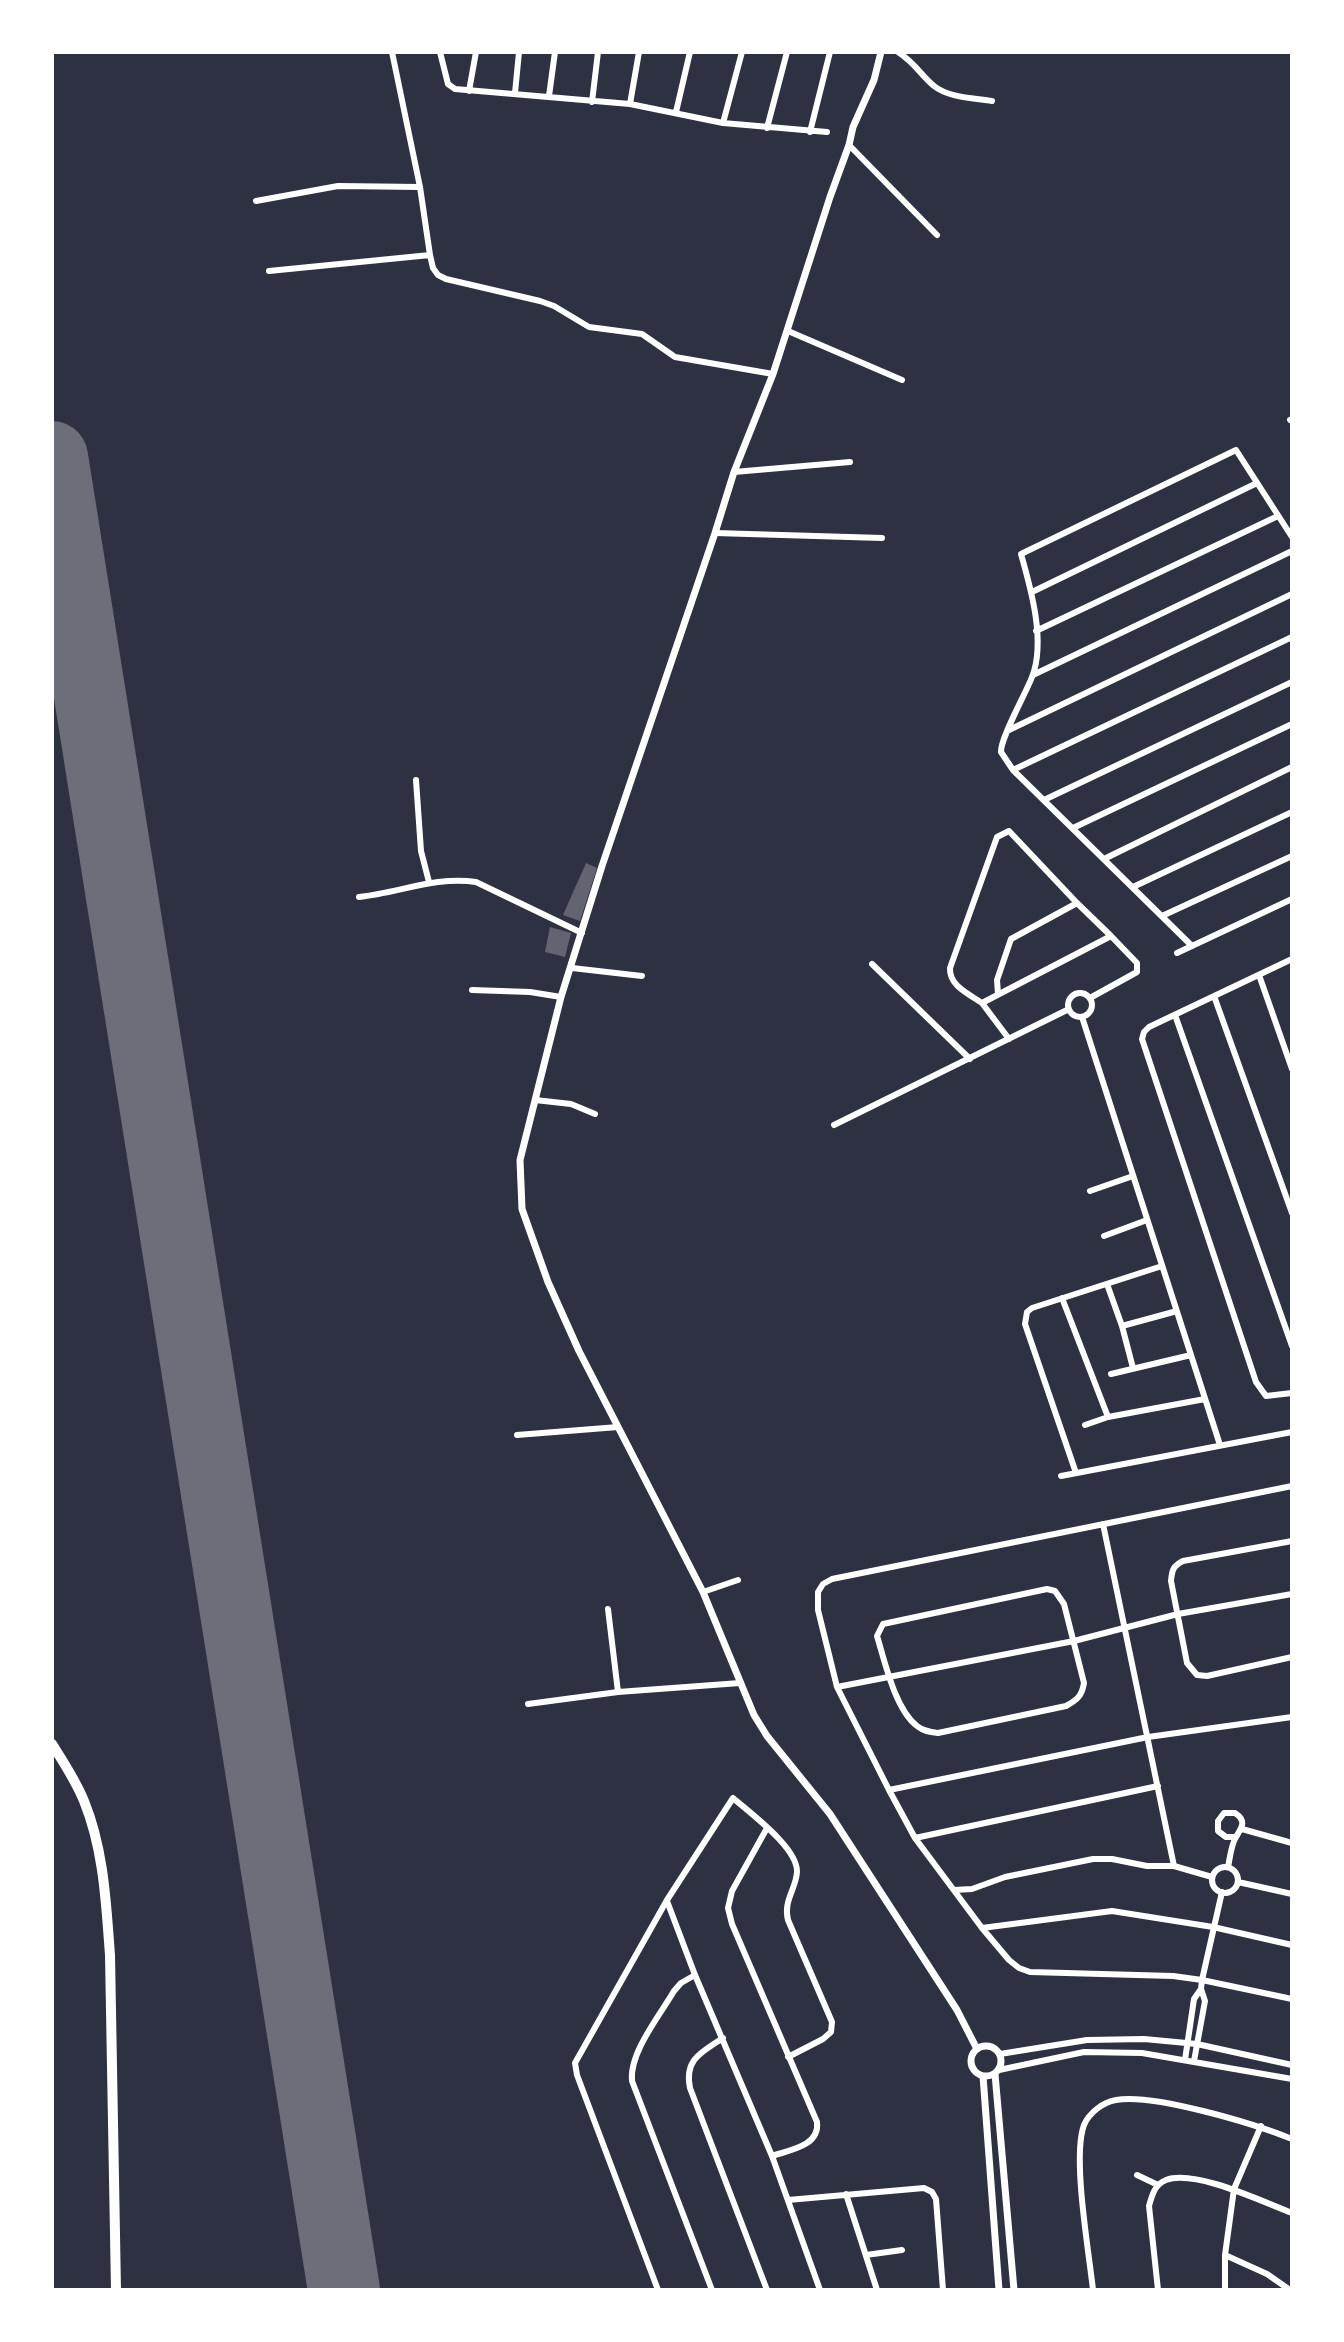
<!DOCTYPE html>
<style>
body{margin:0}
#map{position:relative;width:1344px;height:2342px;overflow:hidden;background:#2d3142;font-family:"Titillium Web",sans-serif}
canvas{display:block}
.frame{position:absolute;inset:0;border:54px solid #fff;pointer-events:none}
</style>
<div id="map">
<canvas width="1344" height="2342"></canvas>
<div class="frame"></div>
</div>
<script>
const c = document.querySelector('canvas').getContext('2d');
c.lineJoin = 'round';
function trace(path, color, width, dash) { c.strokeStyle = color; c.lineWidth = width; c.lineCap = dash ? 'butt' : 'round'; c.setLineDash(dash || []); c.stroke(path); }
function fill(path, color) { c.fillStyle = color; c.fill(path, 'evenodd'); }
const runway = new Path2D(`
 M52,457l292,1833`);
const building = new Path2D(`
 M586,863l11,5 -17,53 -17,-6z
 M550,927l21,6 -6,24 -20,-5z`);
const minor = new Path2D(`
 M392,52l28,135 10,68 3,13 5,7 8,4 94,22 14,5 35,21 53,7 33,23 98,17
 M440,52l8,32 7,5 175,15 93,19 104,9
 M898,52c17,11 22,22 36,34 15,12 40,12 58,15
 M469,91l7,-39
 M515,93l4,-41
 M549,96l6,-44
 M592,102l6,-50
 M630,104l9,-52
 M676,112l14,-60
 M723,123l19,-71
 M767,128l20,-76
 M810,132l20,-80
 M849,145l88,90
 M256,201l82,-15 82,1
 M269,271l161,-16
 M788,331l114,49
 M1290,420l2,-1
 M734,472l116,-10
 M715,533l167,5
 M1032,592l225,-109
 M1036,631l242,-115
 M1033,675l259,-124
 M1009,730l283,-136
 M1013,770l279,-133
 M416,780l5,71 8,31
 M1044,800l248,-118
 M1073,828l219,-104
 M1104,859l188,-92
 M1133,887l159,-75
 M359,897c40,-4 76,-21 117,-15l106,51
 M1077,903l34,33
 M1162,916l130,-60
 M1192,946l-179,-176 -12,-18c-1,-13 25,-59 31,-75 14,-35 -1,-88 -11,-123l215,-104 56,87
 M1177,953l115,-54
 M1292,959l-143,68 -5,5 -2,7 114,343 10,14 26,-3
 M872,964l98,95
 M572,968l70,8
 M1259,975l33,94
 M472,990l58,2 31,5
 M1068 1005a12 12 0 1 1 24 0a12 12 0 1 1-24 0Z
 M1214,996l78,217
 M982,1003c-13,-9 -33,-17 -32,-35l47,-131 12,-6 68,72 -66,36 -14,41 1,14
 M1175,1015l117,331
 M1082,1017l138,428
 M1009,1039l-27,-36 129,-67 26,27v9l-47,26
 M535,1100l36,4 24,10
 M834,1125l235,-116
 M1090,1191l43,-15
 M1104,1236l43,-16
 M1107,1284l15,42 11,42
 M1062,1298l46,119
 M1122,1326l55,-15
 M1111,1374l80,-19
 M1085,1425l23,-8 97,-18
 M517,1435l101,-8
 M1076,1473l-51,-149 2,-12 5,-4 130,-42
 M1061,1476l231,-44
 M1292,1486l-460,93 -9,5 -5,8v18l19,77 52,103 26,48 67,90 27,32 10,8 11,4 143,4 29,4 90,19
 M1103,1524l71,342
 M1292,1541l-109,20c-10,5 -11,9 -12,20l16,82 10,12 10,1 85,-19
 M1047,1589l8,2 9,13 20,79c-2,13 -7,17 -18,23l-128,27c-8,-1 -15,-2 -21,-7 -22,-17 -32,-64 -40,-90l6,-12z
 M703,1592l35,-12
 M608,1609l10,83
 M837,1687l237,-46 104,-27 114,-20
 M528,1704l90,-12 122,-9
 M889,1790l259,-53 144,-20
 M767,1828l-35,63 -4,17 4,16 85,198c3,24 -27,28 -45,34
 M1242,1829l50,14
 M915,1838l243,-52
 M1228,1867c2,-9 3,-22 8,-30 6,-10 11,-16 -1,-24h-11l-6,8v10l8,6h10
 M1212 1880a13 13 0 1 1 26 0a13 13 0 1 1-26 0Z
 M1238,1882l54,12
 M954,1890l18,-1 33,-12 88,-18h19l35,7h27l38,11
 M667,1901l28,74 77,181 48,134
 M982,1928l130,-17 101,16 79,18
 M695,1975l-14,8 -7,8c-14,24 -45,62 -42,90l80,209
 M723,2038c-21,14 -39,21 -33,50l77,202
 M1000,2054l87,-14 57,-1 53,5 95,21
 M1185,2060l9,-61 7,-10
 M1194,2061l11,-60 -4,-12 1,-9 20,-88
 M999,2070l85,-18 58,1 150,26
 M1137,2175l21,10
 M846,2194l31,96
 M788,2200l136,-12 8,4 4,7 7,91
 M866,2255l36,-5
 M1225,2255l42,19 23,16
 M658,2290l-81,-215 -2,-12 92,-163 66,-102c17,15 65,50 64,74 -1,17 -14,29 -9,48l44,102 -1,10 -8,7 -35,18
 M1093,2290c-4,-38 -21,-133 -9,-165 5,-12 19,-23 32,-25 37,-7 139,24 176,39
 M1158,2290l-9,-84c3,-11 6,-22 17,-26 29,-11 97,22 126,33
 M1225,2290v-35l9,-66 27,-63`);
const tertiary = new Path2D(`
 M881,52l-7,28 -21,47 -4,18 -19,52 -57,177 -39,98 -19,61 -113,333 -41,131 -41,163 2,49 26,73 31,69 124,241 51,123 13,21 63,78 127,196 20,39
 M971 2061a15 15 0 1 1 30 0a15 15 0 1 1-30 0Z
 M995,2074l19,216
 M983,2076l16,214`);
const primary = new Path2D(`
 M52,1744c12,19 24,37 32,57 20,49 22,102 26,154l6,335`);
trace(runway, '#6c6f7a', 72);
fill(building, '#626471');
trace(minor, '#fff', 6);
trace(tertiary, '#fff', 7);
trace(primary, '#fff', 10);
</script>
